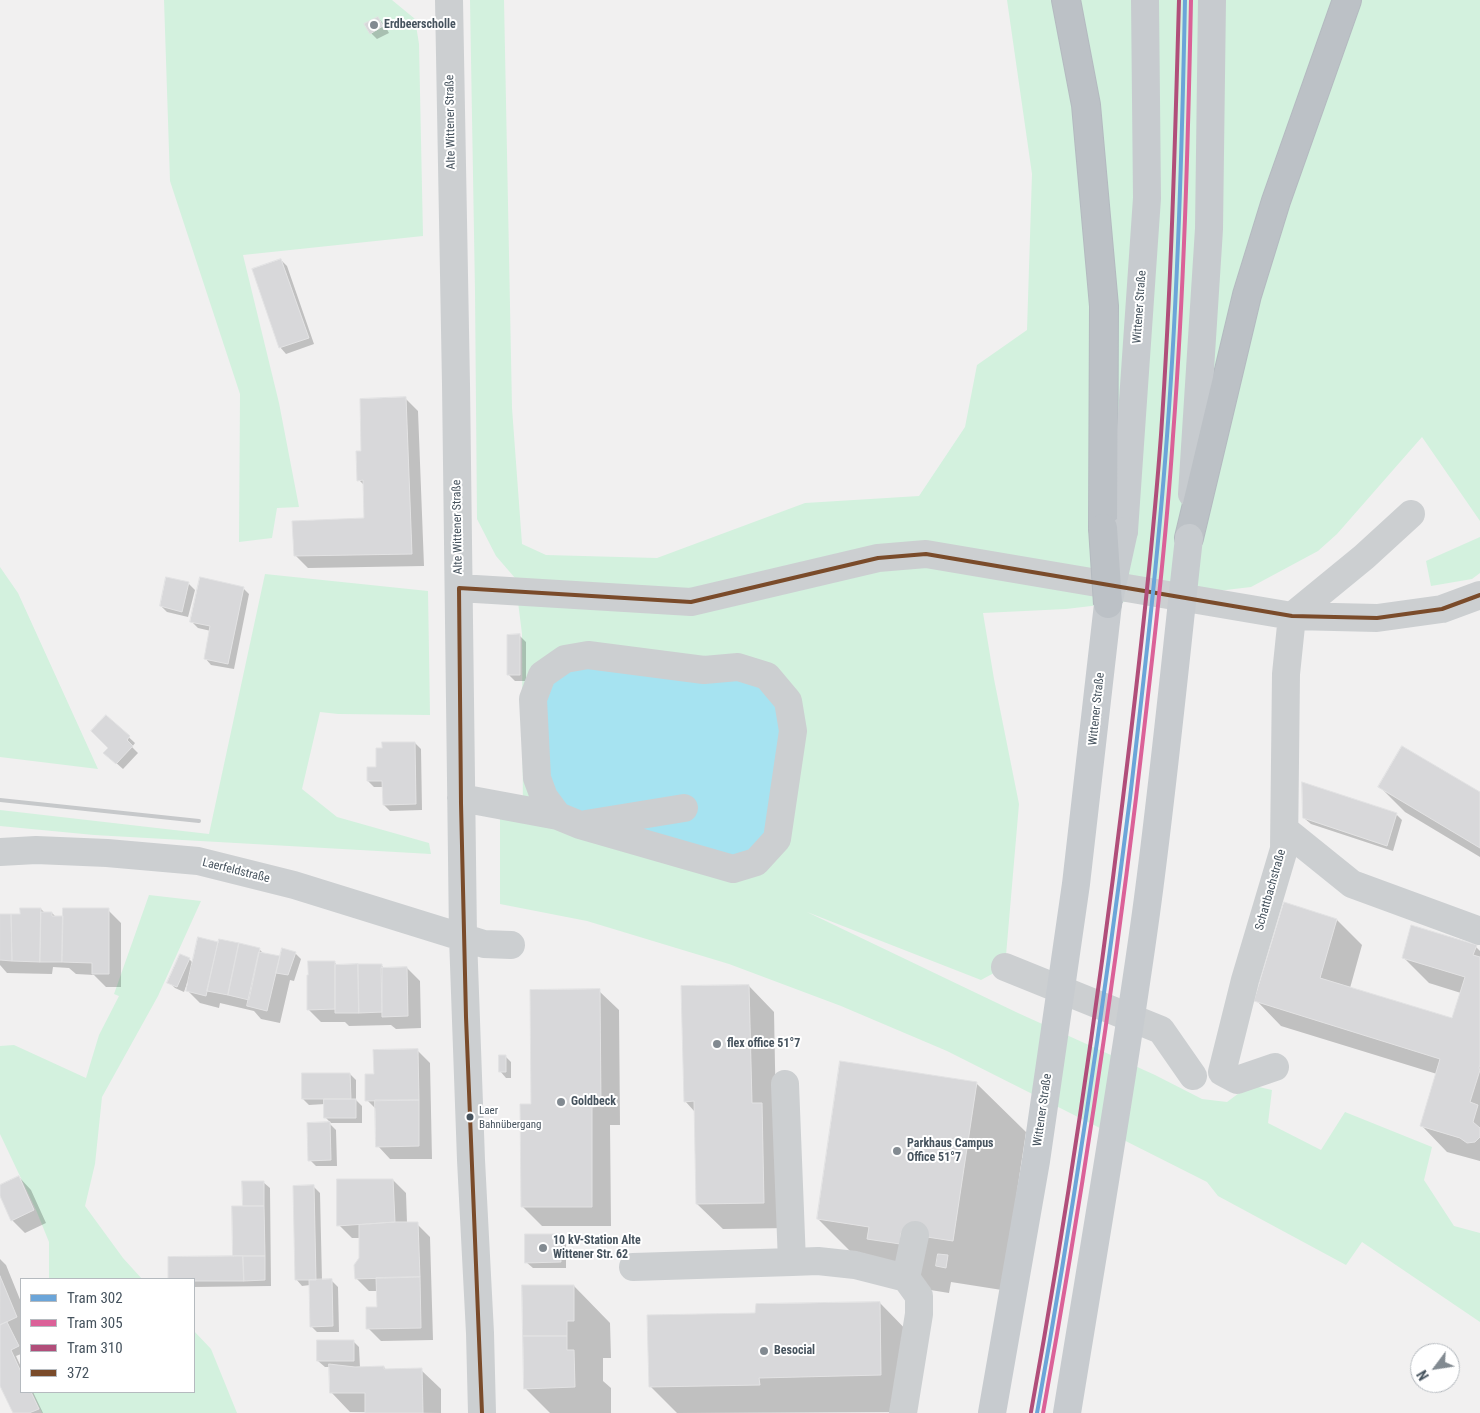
<!DOCTYPE html>
<meta charset="utf-8">
<style>
body{margin:0}
#map{position:relative;width:1480px;height:1413px;overflow:hidden;background:#f1f0f0;font-family:"Roboto Condensed",sans-serif}
canvas{display:block}
.legend{position:absolute;left:20px;top:1278px;width:175px;height:115px;box-sizing:border-box;background:#fff;border:1px solid #b5babf;margin:0;padding:6px 9px;list-style:none;font-size:15px;color:#46535e}
.legend li{display:flex;align-items:center;gap:10px;height:25px}
.legend b{width:25px;border:1px solid #b5babf}
.north{position:absolute;left:1410px;top:1343px;width:50px;height:50px;box-sizing:border-box;background:#fff;border:1px solid #b5babf;border-radius:50%;rotate:239deg;font-size:14px;font-weight:700;line-height:20px;text-align:center;color:#46535e}
.north::after{content:'';display:block;margin:auto;width:18px;height:22px;background:#828a91;clip-path:polygon(50% 0,100% 100%,50% 72%,0 100%)}
</style>
<div id="map">
<canvas width="1480" height="1413"></canvas>
<ul class="legend">
<li><b style="height:6px;background:#6ba5d9"></b>Tram 302</li>
<li><b style="height:6px;background:#db6198"></b>Tram 305</li>
<li><b style="height:6px;background:#b14e7a"></b>Tram 310</li>
<li><b style="height:6px;background:#7a4b2a"></b>372</li>
</ul>
<div class="north">N</div>
</div>
<script>
const c = document.querySelector('canvas').getContext('2d');
c.lineJoin = 'round';
function fill(path, color) { c.fillStyle = color; c.fill(path, 'evenodd'); }
function trace(path, color, width, dash) { c.strokeStyle = color; c.lineWidth = width; c.lineCap = dash ? 'butt' : 'round'; c.setLineDash(dash || []); c.stroke(path); }
function write(font, color, halo, rows, align = 'center') {
  c.font = font + ' "Roboto Condensed",sans-serif'; c.lineWidth = 4; c.setLineDash([]); c.textBaseline = 'middle'; c.strokeStyle = halo; c.fillStyle = color; for (const [text, x, y, turn = 0] of rows) {
    c.save(); c.translate(x, y); c.rotate((+turn || 0) * Math.PI / 180); c.textAlign = isNaN(turn) ? turn : align; if (halo) c.strokeText(text, 0, 0); c.fillText(text, 0, 0); c.restore();
  }
}
const green = new Path2D(`
 M164,0h228l23,19 4,25 4,192 -180,19 36,148 20,104 -22,1 -5,30 -33,4 1,-148 -70,-213z
 M470,0h34l8,408 10,136 24,11 111,3 148,-55 114,-7 46,-69 12,-62 50,-35 5,-156 -25,-174h473v521l-58,-84 -85,97 -19,17 -67,36 -185,22 -83,4 11,66 25,125 -14,163 -24,13 -174,-68 211,101 137,62 47,24 25,3 23,-17 22,5 -4,33 53,27 24,-38 87,35 -8,33 30,46 26,7v89l-118,-80 -16,23 -128,-69 -11,-14 -260,-131 -106,-45 -112,-42 -142,-43 -87,-17v-88l23,6 -1,-188 -7,-56 -19,-22 -19,-37 -2,-227z
 M1480,537v36l-8,6 -41,7 -5,-25z
 M0,567l18,26 80,176 -98,-12z
 M265,574l163,17 2,124 -92,-1 -18,-2 -18,77 35,28 92,26 2,11 -337,-19 -94,-9v-16l209,24z
 M149,895l52,6 -43,95 -56,101 -7,67 -10,42 38,52 19,21h-93v-37l-13,-32 -36,-76v-88l14,-1 72,33 13,-43 20,-39 -5,-2z
 M194,1331l17,18 26,64h-195l-10,-21h162z`);
const water = new Path2D(`
 M571,664l167,10 44,28 -9,125 -34,32 -166,-44 -23,-22 -9,-87 7,-25z`);
const shadow = new Path2D(`
 M378,18l6,6 5,9 -12,6 -6,-6z
 M281,260l6,6 27,78 -28,10 -6,-7z
 M405,398l13,13 6,155 -116,2 -13,-13 70,-36v-33l-6,-6 4,-28z
 M188,583l7,7 -7,27 -21,-5 -6,-6z
 M243,588l6,6 -15,75 -23,-4 -6,-7 6,-27 -13,-3 -6,-6z
 M520,636l6,6v39h-11l-6,-6z
 M106,716l29,27 -3,4 6,6 -15,16 -18,-16 5,-5z
 M415,743l6,6 1,61 -32,1 -6,-6v-18h-10l-6,-6 10,-13z
 M1380,787l100,7v63l-75,-45z
 M1396,814l6,6 -9,31 -82,-27 -7,-6z
 M41,909l4,4h7l4,4 52,-7 13,13v64h-15l-12,-12 -18,-1 -7,-6 -16,-1 -1,7 -45,-1 -7,-8v-50h21z
 M1337,920l25,25 -12,43 103,32 8,-27 -32,-10 -26,-26 73,-10 4,4v210l-33,-9 -25,-26 15,-52 -156,-48 -25,-26z
 M199,939l20,5 40,5 5,5 17,5 14,-6 6,6 -7,22 -4,-1 -10,43 -19,-4 -7,-8 -34,-8 -1,5 -19,-5 -13,-13 2,-7h-2l-3,9 -9,-4 -6,-6 20,-23 4,4z
 M334,962l4,4 43,-1 4,4 22,-1 13,13 1,47 -25,1 -5,-4 -42,1 -4,-4h-24l-13,-13z
 M749,986l25,26 2,106 13,110 -66,1 -26,-25 -2,-92 -10,-11z
 M599,991l20,19 1,115h-10l1,101h-69l-19,-19z
 M417,1050l13,13 2,96h-42l-12,-13 -1,-36 -10,-10 8,-25z
 M505,1056l6,6v16h-5l-6,-7z
 M350,1074l6,6v20l6,6v17h-31l-6,-6v-13l-16,1 -6,-6z
 M976,1083l50,49 -24,158 -51,-8 -2,11 -31,-5 -50,-19 -50,-50z
 M330,1124l6,6 1,36h-21l-6,-6z
 M19,1177l12,13 15,33 -21,10 -13,-13 -12,-27v-7z
 M393,1180l13,13 1,30 10,1 13,13 3,103 -52,1 -13,-13 10,-20v-17h-9l-13,-13 5,-19 -1,-21h-8l-13,-13z
 M263,1182l7,6 1,98 -77,1v-8h-24l-1,-21 65,-1 -1,-50h11z
 M314,1187l6,6 2,88 9,-1 7,7 1,45h-22l-6,-6 -1,-41 -8,1 -6,-7z
 M559,1235l7,6v27h-33l-7,-6z
 M0,1259l6,6 15,37v41l-1,1 1,10 -5,2 5,11v25h12l10,21h-29l-14,-30z
 M574,1286l36,37 1,35h-8v23l8,7v25h-61l-25,-25z
 M880,1303l36,37 1,72 -240,1 -27,-27 106,-72z
 M353,1341l6,6 1,21 24,-1 3,4 34,-1 20,19v24l-91,-1 -19,-20v-25h-6l-7,-6z`);
const building = new Path2D(`
 M378,17l5,9 -13,8 -6,-10z
 M281,259l28,79 -30,10 -27,-79z
 M406,397l6,157 -118,2 -2,-35 72,-3 -1,-38 -6,1 -1,-30h5l-1,-52z
 M166,577l23,5 -7,30 -22,-6z
 M200,577l44,10 -16,77 -24,-5 6,-33 -20,-4z
 M520,634v41h-13v-40z
 M106,715l24,21 -3,4 6,6 -17,18 -13,-11 5,-5 -17,-17z
 M382,742h33l1,62 -33,1 -1,-24h-15v-14h9v-19h6z
 M1402,746l78,46v56l-102,-61z
 M1302,782l95,31 -10,33 -84,-28z
 M1284,902l53,17 -17,59 132,40 13,-41 -63,-19 9,-33 66,20 -4,10 7,2v107l-1,4 1,2 -10,32 8,3 -5,17 7,6v9l-5,5 -8,1 -7,-5 -40,-12 20,-67 -186,-58z
 M20,908h21l-1,54 -28,-1 -1,-47h9z
 M63,908h46v66h-17v-11l-30,-1z
 M41,912h11v4h11l-1,46h-22z
 M0,914h11l1,47 -12,-1z
 M198,937l20,5 -12,54 -20,-5z
 M219,939l20,4 -11,52 -21,-4z
 M239,943l21,5 -11,52 -21,-5z
 M282,948l14,4 -8,23 -12,-2z
 M259,952l21,4 -13,55 -20,-5z
 M180,954l10,4 -13,29 -10,-4z
 M308,961h27v48l-28,1v-35h1z
 M358,964h24v48l-23,1z
 M358,964l1,49h-24v-48z
 M407,967l1,49 -26,1 -1,-49z
 M749,985l3,118h10l2,100 -68,1 -2,-103 -10,1 -3,-116z
 M600,989l1,117 -9,1v100h-71l-1,-103h11l-1,-114z
 M418,1049l1,51 -54,1v-27h9l-1,-24z
 M499,1055h7v17h-7z
 M840,1061l137,21 -24,159 -52,-8 -1,11 -33,-5 2,-12 -52,-8z
 M302,1073h48l1,26h-49z
 M324,1099h32v19h-32z
 M375,1100h44v46l-43,1z
 M330,1122l1,38 -23,1 -1,-38z
 M19,1176l15,34 -23,11 -11,-25v-11z
 M337,1179h56l2,43 -58,4z
 M242,1181h22v25h-21z
 M314,1185l2,95h-21l-2,-94z
 M232,1206h32l1,50h-32z
 M395,1222h23l2,55 -65,2 -1,-14 5,-7v-33z
 M525,1234h35l1,28 -36,1z
 M938,1254l10,1 -2,13 -10,-2z
 M243,1256l1,25h-50v-2h-26v-22z
 M243,1256h22v24l-21,1z
 M0,1276l17,41 -17,8z
 M420,1277l1,51 -55,1v-22h11l-1,-29z
 M332,1279l1,47 -23,1 -1,-47z
 M522,1285h52v36h-7v15h-44z
 M880,1302l1,73 -122,3 1,7 -111,2 -2,-72 108,-2 1,-9z
 M7,1322l12,24 -8,4 10,22v20h10l8,17 -10,4h-16l-13,-27v-61z
 M523,1336h44v14h7l1,37 -51,2z
 M317,1340h37v21h-37z
 M329,1364l26,3 29,-1v3l38,-1 1,45h-58v-20h-35z`);
const minor = new Path2D(`
 M449,0l7,384 7,553 8,223 9,173 2,80
 M459,588l232,14 187,-44 48,-4 366,62 85,2 65,-9 38,-14
 M1292,616l72,-59 47,-43
 M461,798l97,18 22,9 153,44 23,-7 21,-23 16,-108 -5,-30 -21,-25 -29,-9 -34,3 -116,-15 -23,4 -23,16 -9,24 4,79 7,19 14,19
 M586,824l98,-16
 M1285,830l67,54 128,47
 M0,852l36,-2 71,3 91,8 96,24 190,59 27,1
 M1005,967l156,63 32,46
 M1275,1067l-38,13 -15,-8 23,-92 39,-131 2,-175 6,-58
 M785,1084l7,178 26,-1 37,4 51,13 13,18v18l-16,99
 M633,1267l159,-5
 M906,1278l9,-43`);
const major = new Path2D(`
 M1192,494l17,-265 3,-229
 M1124,531l23,-333 -2,-198`);
const highway = new Path2D(`
 M1066,0l20,105 18,201 -1,222
 M1189,538l58,-243 29,-94 71,-201`);
const rail = new Path2D(`
 M0,800l199,21`);
const majorBridge = new Path2D(`
 M992,1413l44,-252 40,-277 32,-280 16,-73
 M1067,1413c27,-167 56,-333 79,-500 17,-125 29,-250 43,-375`);
const highwayBridge = new Path2D(`
 M1103,528l5,76`);
const bus1 = new Path2D(`
 M459,588l232,14 187,-44 48,-4 366,62 85,2 65,-9 38,-14
 M459,588l2,215 5,214 16,396`);
const tram1 = new Path2D(`
 M1037,1413c37,-204 67,-409 93,-615 14,-120 28,-241 37,-362 11,-145 15,-291 18,-436`);
const tram2 = new Path2D(`
 M1043,1413c37,-204 68,-409 93,-615 14,-120 29,-241 37,-362 11,-145 15,-291 18,-436`);
const tram3 = new Path2D(`
 M1031,1412c37,-204 67,-409 92,-614 15,-121 29,-242 38,-363 10,-145 14,-290 18,-435`);
const markers = [
 [374,25,5,"#828a91"],
 [717,1044,5,"#828a91"],
 [561,1102,5,"#828a91"],
 [470,1117,4.5,"#46535e"],
 [897,1151,5,"#828a91"],
 [543,1248,5,"#828a91"],
 [764,1351,5,"#828a91"]
];
const busNames = [
 ["Laer",479,1111],
 ["Bahnübergang",479,1125]
];
const poiNames = [
 ["Erdbeerscholle",384,25],
 ["flex office 51°7",727,1044],
 ["Goldbeck",571,1102],
 ["Parkhaus Campus",907,1144],
 ["Office 51°7",907,1158],
 ["10 kV-Station Alte",553,1241],
 ["Wittener Str. 62",553,1255],
 ["Besocial",774,1351]
];
const streetNames = [
 ["Alte Wittener Straße",451,122,-91],
 ["Wittener Straße",1140,307,-86],
 ["Alte Wittener Straße",458,527,-91],
 ["Wittener Straße",1097,709,-84],
 ["Laerfeldstraße",236,871,14],
 ["Schattbachstraße",1271,890,-74],
 ["Wittener Straße",1043,1110,-82]
];
fill(green, '#d3f1de');
fill(water, '#a6e3f1');
fill(shadow, '#0003');
fill(building, '#d8d8da');
trace(building, '#e2e2e3', 1);
trace(highway, '#b4bac0', 30);
trace(minor, '#cccfd1', 28);
trace(major, '#c7cbcf', 28);
trace(highway, '#bcc1c6', 28);
trace(rail, '#c6c8ca', 4);
trace(highwayBridge, '#b4bac0', 30, []);
trace(majorBridge, '#c7cbcf', 28);
trace(highwayBridge, '#bcc1c6', 28);
trace(bus1, '#7a4b2a', 4);
trace(tram1, '#6ba5d9', 4);
trace(tram2, '#db6198', 4);
trace(tram3, '#b14e7a', 4);
for (const [x, y, r, color] of markers) { const dot = new Path2D(); dot.arc(x, y, r, 0, 2 * Math.PI); c.fillStyle = color; c.fill(dot); trace(dot, '#fff', 2); }
write('11px', '#46535e', '#fff', busNames, 'left');
write('bold 12px', '#46535e', '#fff', poiNames, 'left');
write('12px', '#46535e', '#fff', streetNames);
</script>
